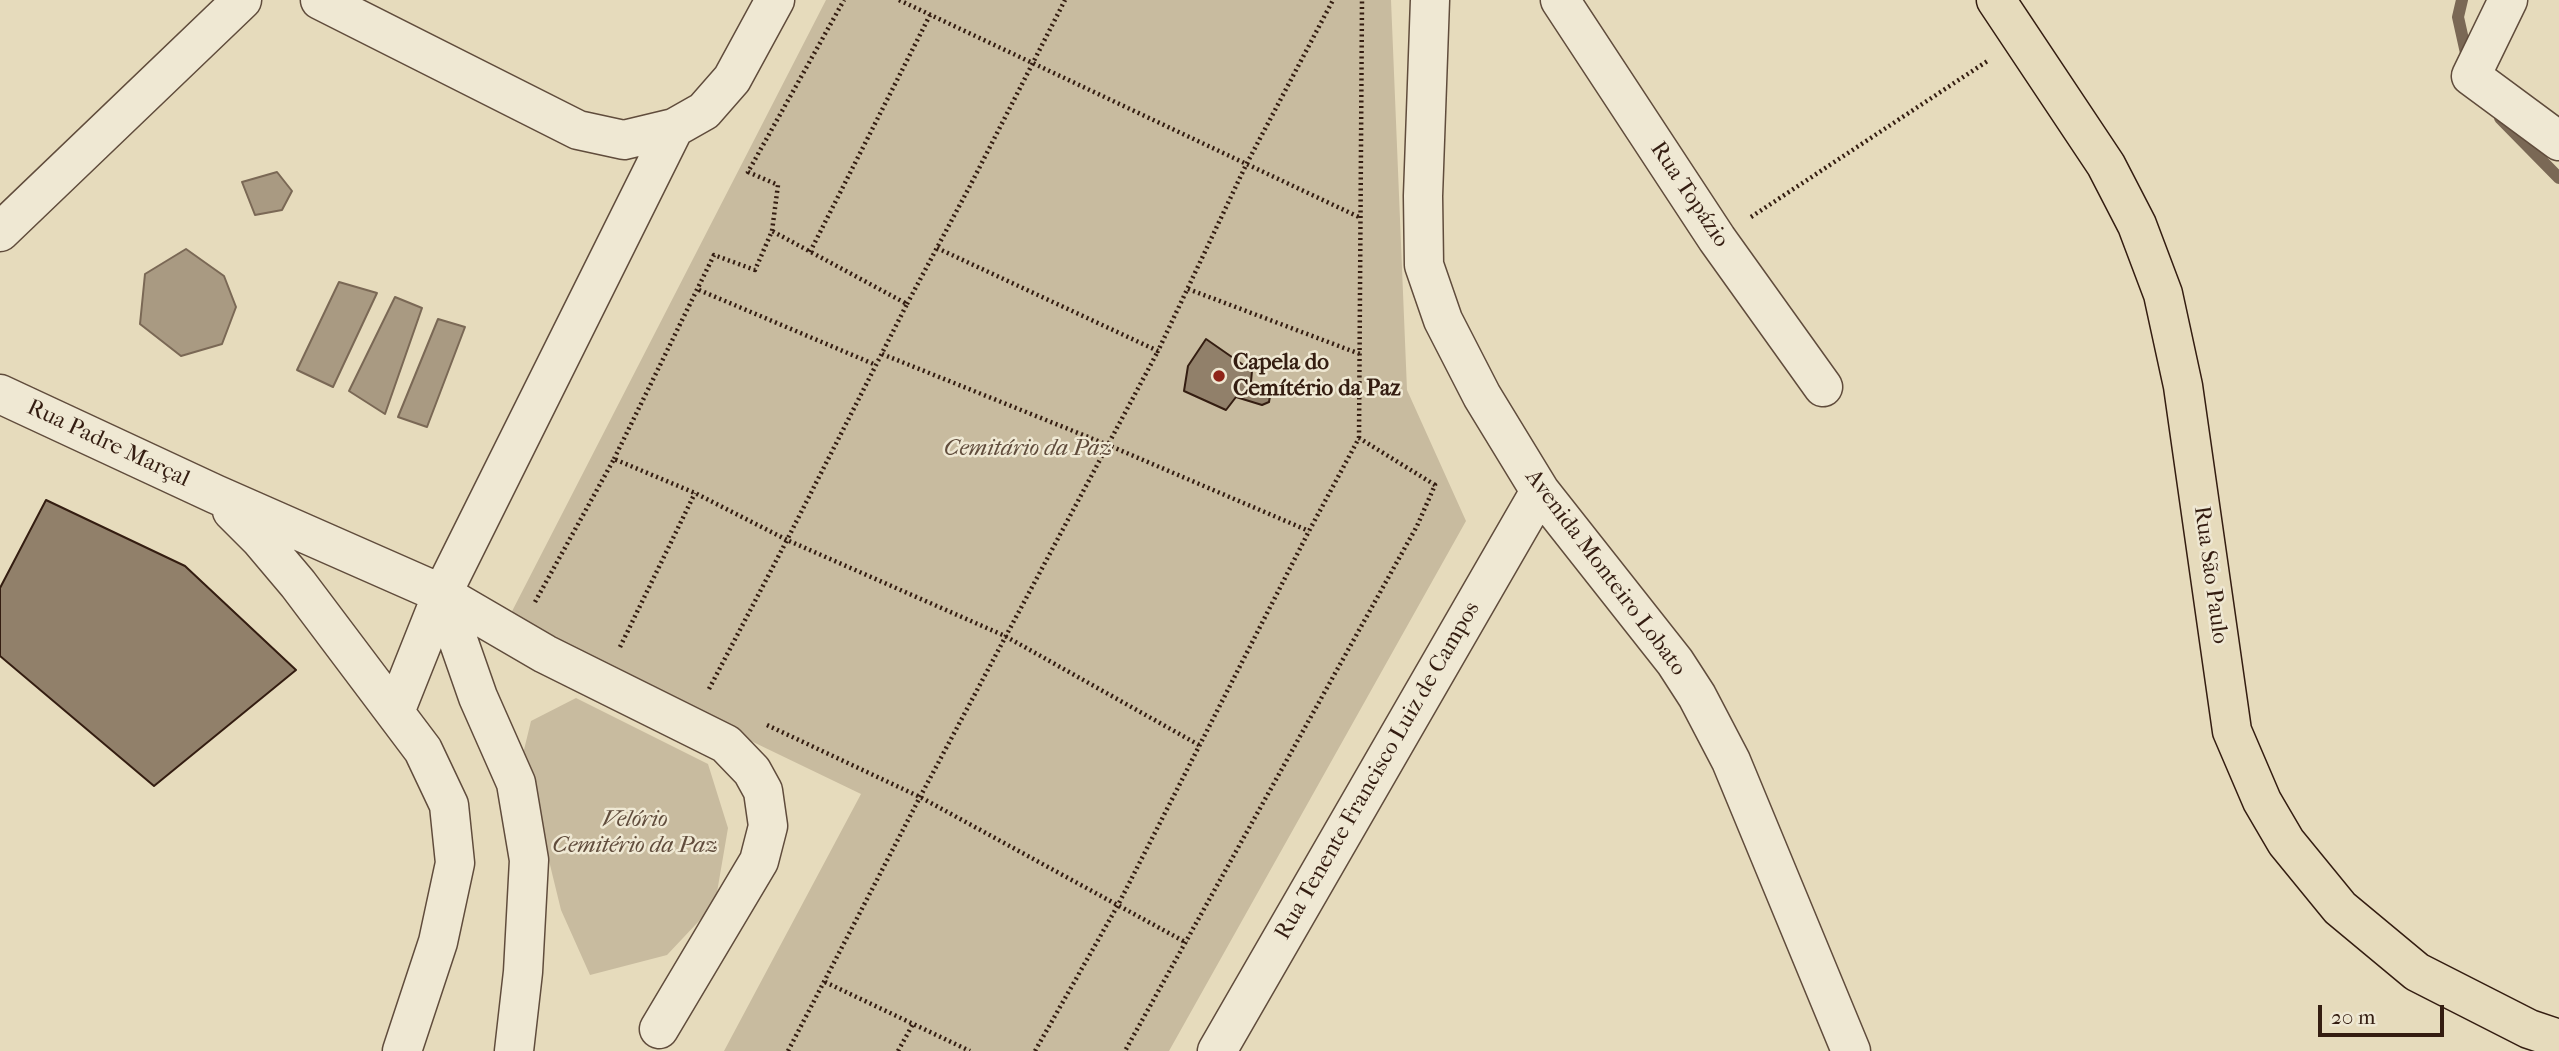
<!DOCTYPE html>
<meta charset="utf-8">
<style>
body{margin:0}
#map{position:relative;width:2559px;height:1051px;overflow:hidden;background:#e6dbbc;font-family:"IM FELL French Canon",serif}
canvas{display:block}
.scale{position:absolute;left:2318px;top:1005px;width:126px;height:32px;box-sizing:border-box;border:4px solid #341d11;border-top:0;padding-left:9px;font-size:21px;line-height:24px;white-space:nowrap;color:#341d11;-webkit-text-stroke:5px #efe8d3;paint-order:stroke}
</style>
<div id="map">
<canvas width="2559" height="1051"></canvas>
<div class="scale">20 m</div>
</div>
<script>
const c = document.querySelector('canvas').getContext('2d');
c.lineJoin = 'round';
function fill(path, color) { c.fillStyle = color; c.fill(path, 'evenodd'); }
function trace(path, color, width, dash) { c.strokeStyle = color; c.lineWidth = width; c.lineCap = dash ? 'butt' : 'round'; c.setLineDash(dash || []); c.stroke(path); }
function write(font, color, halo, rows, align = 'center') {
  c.font = font + ' "IM FELL French Canon",serif'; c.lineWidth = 5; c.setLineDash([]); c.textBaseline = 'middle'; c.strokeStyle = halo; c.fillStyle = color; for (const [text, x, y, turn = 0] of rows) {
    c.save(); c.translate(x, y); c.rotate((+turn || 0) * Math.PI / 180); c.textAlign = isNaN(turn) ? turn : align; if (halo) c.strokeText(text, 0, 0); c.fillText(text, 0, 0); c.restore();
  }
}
const green = new Path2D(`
 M826,0h565l16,390 59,131 -297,530h-445l137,-257 -355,-171z
 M576,698l132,66 20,64 -13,76 -48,51 -77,20 -29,-65 -38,-156 8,-33z`);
const water = new Path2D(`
 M277,172l15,19 -10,19 -27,5 -13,-33z
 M186,249l38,27 12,31 -14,37 -41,12 -41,-32 5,-50z
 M339,282l38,11 -44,94 -36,-17z
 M395,297l27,11 -37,106 -36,-23z
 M438,319l27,8 -38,100 -29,-10z`);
const stream = new Path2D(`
 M2462,0l-4,17 10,45
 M2500,118l59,60`);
const building = new Path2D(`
 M1206,339l46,32 -1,11 20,8 -2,12 -7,3 -26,-8 -10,13 -42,-19 4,-25z
 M46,500l139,66 111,104 -142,116 -154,-130v-68z`);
const path = new Path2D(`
 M899,0l462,218
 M1751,217l238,-157
 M937,248l221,103 88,-186 87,-165
 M810,252l120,-237
 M1188,289l172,65
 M699,290l177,75
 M907,304l64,-120 94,-184
 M882,354l226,91 201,86
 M1359,438l3,-438
 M614,459l100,-204 41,15 17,-39 6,-46 -30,-13 96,-172
 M535,602l79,-143 81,34 92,47 120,-236 -135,-73
 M620,647l75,-154
 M709,689l78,-149 218,96 194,109
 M767,725l153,72 267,146
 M825,982l145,69
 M788,1051l132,-254 238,-446
 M898,1051l15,-27
 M1035,1051l83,-146 191,-374 50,-93 76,47 -18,41 -292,525`);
const minor = new Path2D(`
 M320,0l258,130 46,10 50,-12 30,-17 28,-32 43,-79
 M1430,0l-7,196 1,69 19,55 39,76 58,95 135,171 22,34 34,65 120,290
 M1560,0l157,239 106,148
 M2508,0l-37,76 88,65
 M0,232l242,-232
 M0,394l215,100 227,100 36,103 38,86 13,77 -6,112 -9,79
 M232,511l28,28 38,45 125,166 26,55 6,58 -17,79 -36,109
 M442,594l103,60 181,90 26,27 11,20 5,35 -9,35 -100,168
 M395,712l47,-118 232,-466
 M1217,1051l323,-560`);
const major = new Path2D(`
 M1996,0l110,165 31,60 26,69 20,92 49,345 30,70 24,41 54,66 77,64 112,57 30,10`);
const markers = [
 [1219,376,7,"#8f2418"]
];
const streetNames = [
 ["Rua Topázio",1689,195,56],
 ["Rua Padre Marçal",108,444,25],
 ["Avenida Monteiro Lobato",1605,573,53],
 ["Rua São Paulo",2210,575,82],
 ["Rua Tenente Francisco Luiz de Campos",1378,771,-60]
];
const poiNames = [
 ["Capela do",1233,363],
 ["Cemítério da Paz",1233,389]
];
const parkNames = [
 ["Cemitário da Paz",1028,449],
 ["Velório",635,820],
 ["Cemitério da Paz",635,846]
];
fill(green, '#c8bb9f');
fill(water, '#a99a82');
trace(water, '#7a6855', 2);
trace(stream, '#7a6855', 12);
fill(building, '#91806a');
trace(building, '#341d11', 2);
trace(minor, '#604c3c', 41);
trace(major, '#341d11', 41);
trace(path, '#341d11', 4.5, [2, 3.5]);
trace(minor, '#efe8d3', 38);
trace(major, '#e6dbbc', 38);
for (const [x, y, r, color] of markers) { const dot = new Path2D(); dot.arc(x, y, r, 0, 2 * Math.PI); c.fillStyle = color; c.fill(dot); trace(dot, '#efe8d3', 2.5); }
write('23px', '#341d11', '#efe8d3', streetNames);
write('bold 23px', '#341d11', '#efe8d3', poiNames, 'left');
write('italic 23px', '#604c3c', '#efe8d3', parkNames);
</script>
